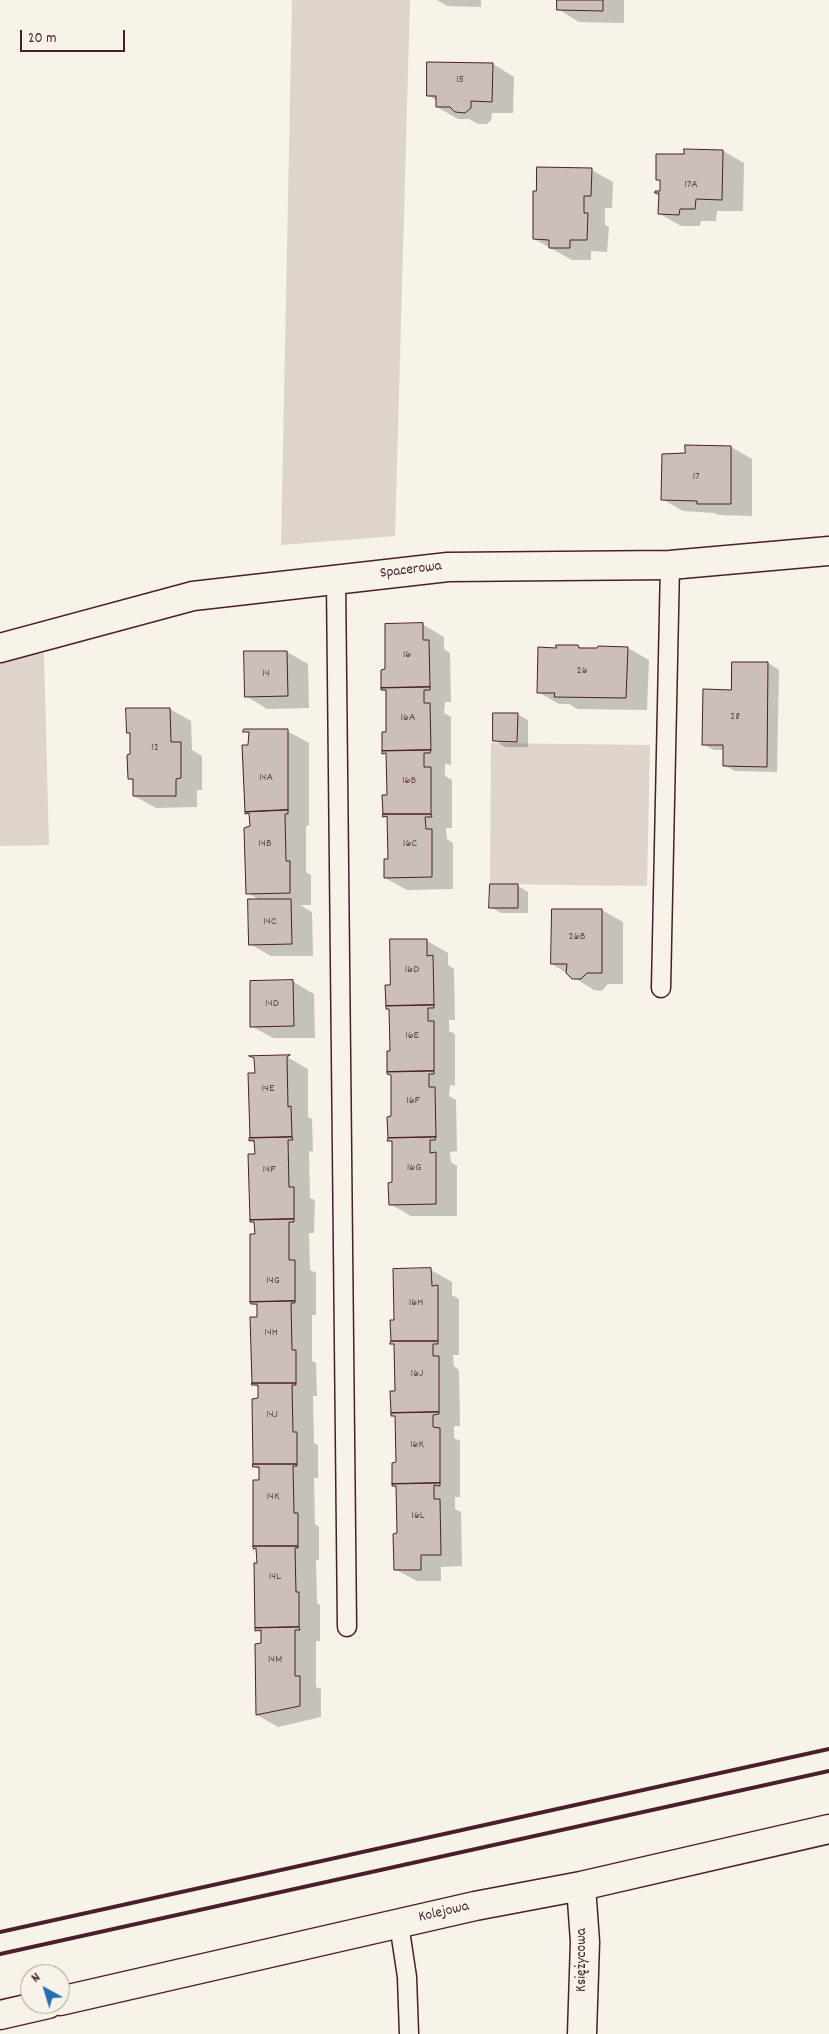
<!DOCTYPE html>
<meta charset="utf-8">
<style>
body{margin:0}
#map{position:relative;width:829px;height:2034px;overflow:hidden;background:#f7f3e8;font-family:Dekko,sans-serif}
canvas{display:block}
.north{position:absolute;left:20px;top:1964px;width:50px;height:50px;box-sizing:border-box;background:#f7f3e8;border:1px solid #b29e9c;border-radius:50%;rotate:321deg;font-size:14px;font-weight:700;line-height:20px;text-align:center;color:#4a1f2b}
.north::after{content:'';display:block;margin:auto;width:18px;height:22px;background:#1f6fb2;clip-path:polygon(50% 0,100% 100%,50% 72%,0 100%)}
.scale{position:absolute;left:20px;top:30px;width:105px;height:22px;box-sizing:border-box;border:2px solid #4a1f2b;border-top:0;padding-left:6px;font-size:15px;line-height:18px;white-space:nowrap;color:#4a1f2b;-webkit-text-stroke:4px #f7f3e8;paint-order:stroke}
</style>
<div id="map">
<canvas width="829" height="2034"></canvas>
<div class="north">N</div>
<div class="scale">20 m</div>
</div>
<script>
const c = document.querySelector('canvas').getContext('2d');
c.lineJoin = 'round';
function fill(path, color) { c.fillStyle = color; c.fill(path, 'evenodd'); }
function trace(path, color, width, dash) { c.strokeStyle = color; c.lineWidth = width; c.lineCap = dash ? 'butt' : 'round'; c.setLineDash(dash || []); c.stroke(path); }
function write(font, color, halo, rows, align = 'center') {
  c.font = font + ' Dekko,sans-serif'; c.lineWidth = 4; c.setLineDash([]); c.textBaseline = 'middle'; c.strokeStyle = halo; c.fillStyle = color; for (const [text, x, y, turn = 0] of rows) {
    c.save(); c.translate(x, y); c.rotate((+turn || 0) * Math.PI / 180); c.textAlign = isNaN(turn) ? turn : align; if (halo) c.strokeText(text, 0, 0); c.fillText(text, 0, 0); c.restore();
  }
}
const green = new Path2D(`
 M292,0h118l-15,536 -114,9z
 M44,653l5,192 -49,1v-186z
 M491,743l159,2 -3,141 -157,-2z`);
const shadow = new Path2D(`
 M437,0h44v7l-34,-1z
 M558,0h66v23l-45,-1 -21,-13z
 M493,64l21,13 -1,36h-21l-1,7 -4,4h-9l-9,-5h-11l-21,-12v-6l-9,-6z
 M723,151l21,12 -1,48h-26l-1,10h-15l-1,5h-19l-21,-12v-17l-8,-5h9v-11l-4,-2 28,-24z
 M592,170l21,12 -1,26h-7v17l4,2 -2,25 -16,-1v9h-19l-38,-21 3,-46z
 M731,447l21,12v57l-33,-1 -5,-2 -31,-2 -21,-12 25,-45z
 M422,624l22,13v12l6,4 1,49h-6l-1,11 7,4v48l-6,-1v12l7,4v48h-6l1,11 6,4v46l-46,1 -22,-12 4,-18 -1,-41 -4,-3 4,-19v-42l-4,-2 3,-20v-41l-4,-2 3,-19z
 M578,646l6,3 44,-1 21,12 -2,50 -70,-1 -8,-5h-10l-21,-12z
 M287,652l21,12 1,44 -42,1 -21,-13z
 M733,663h35l11,7 -2,102 -42,-1 -11,-6v-15h-10l-11,-6 30,-53z
 M170,709l21,12 1,29 10,6v34h-5v17l-41,1 -22,-12v-14l-5,-4 2,-44 -3,-2z
 M517,714l11,6v27h-23l-11,-7z
 M245,731h42l22,12v82l-3,1v46l5,3v30h-11l12,7 1,44h-42l-21,-12 10,-44 -13,-7 4,-66v-11l-4,-3 3,-79z
 M518,886l10,6v21h-27l-11,-6z
 M602,910l21,12v62h-15l-6,7 -8,-1 -42,-26z
 M427,941l21,12v12l6,4 1,51h-6v11l6,3v52l-5,-1 -1,11 7,4 1,50v1l-7,1 1,10 6,4v50h-46l-21,-12 4,-21 -1,-40 -4,-3 3,-23v-41l-4,-2 3,-22v-42l-4,-2 4,-22z
 M292,981l22,13 1,44h-42l-22,-12z
 M287,1057l21,12v48l4,2 1,33 -4,-1 1,47 5,2 -1,33h-5l1,37 6,3v42h-4v46l4,2 1,33h-4l1,47 4,2v33h-4l1,46 4,3v33h-3l1,43 3,2v36h-4v46l5,2v28l-43,10 -21,-12 5,-82 -6,-3 2,-66 -1,-15 -2,-1 6,-67 -1,-11 -6,-4 5,-67v-11l-6,-4 5,-77 -6,-4 4,-67v-13l-5,-2 5,-66v-11l-6,-3 6,-67z
 M394,1270h37l21,12v13l7,4v56h-6l1,11 5,4 1,56h-6v12l6,3v56h-5v12l6,3 1,54 -21,1v14h-24l-22,-12 3,-35 -1,-46 -3,-2 3,-22 -1,-47 -4,-2 4,-23 -1,-47 -4,-2 4,-22z`);
const building = new Path2D(`
 M557,0h46v11l-46,-1z
 M427,62l66,1 -1,39 -21,-1v7l-6,5 -10,-1 -5,-5h-14v-11h-9z
 M684,149l39,1 -1,50 -26,-1 -1,10h-15l-1,6 -21,-1 1,-21h-4v-2h5v-11h-4v-26h28z
 M537,167l55,1 -1,28h-7v17h4l-1,27h-17v8h-21v-8l-16,-1v-48h3z
 M685,445l46,1v58h-34v-3l-36,-1 1,-46 23,-1z
 M423,623v17h6l1,47 -49,1v-18l4,-1v-45z
 M556,645h22l1,3h18l1,-2 30,1 -2,51 -72,-1 1,-4h-18l1,-46 18,1z
 M244,651h43l1,45 -43,1z
 M732,662h36l-1,105 -44,-1v-21h-21l1,-56 28,1z
 M430,687v3h-6v13h6l1,47 -49,1v-19h4v-42h-5v-2z
 M126,708h44l1,34h10v36l-5,1v17h-43v-17h-5l-1,-24 3,-1v-21h-3z
 M493,713h25l-1,29 -24,-1z
 M244,729h44v81l-43,2 -3,-67h6l1,-13h-6z
 M431,750l-1,3h-6v14h7v47h-48l-1,-19h5l-1,-42 -4,1v-3z
 M288,810v4h-3l1,47h4v32l-44,1 -2,-66 6,-2 -1,-13 -4,1v-2z
 M383,814h48l1,3h-7l1,12h6v48l-48,1v-19h4l-1,-43 -4,1z
 M490,884h28v24h-29z
 M248,899h43l1,45 -43,1z
 M552,909h50v64h-15l-6,6h-9l-6,-6 1,-9h-16z
 M390,939h37v17l6,-1 1,50 -48,1 -1,-21h5z
 M293,980l1,46 -44,1v-46z
 M434,1005v3h-6v13h6v50l-47,1v-21h3l-1,-42h-3v-3z
 M290,1055l-3,2 1,50 3,-1 1,31 -42,1 -2,-65h7l-1,-15 -5,-2z
 M434,1071v3h-5v13h6l1,50 -48,1 -1,-21 4,-1v-41l-4,-1v-2z
 M292,1137l1,3h-5l1,47h5v32l-44,1 -2,-66h7l-1,-14 -5,1v-3z
 M436,1137l-1,3h-5v13l6,-1v52l-47,1 -1,-22 4,-1v-41h-5l1,-3z
 M294,1219v3h-5v38h6v41l-45,1v-68h5l-1,-12h-4v-2z
 M431,1268l1,18 6,-1v56h-47l-1,-21h4l-1,-51z
 M295,1301v2h-4l1,47h4v33h-44l-2,-66h7v-13h-6l-1,-2z
 M391,1341h47v3h-5v12h6v56l-48,1 -1,-22h5l-1,-47h-4z
 M252,1383h44v2h-4l1,47h4v32h-44l-1,-65 6,-1v-13h-6z
 M439,1412v2l-6,1v12l7,1v55l-48,1v-21l4,-1 -1,-46h-4v-3z
 M253,1464h44v2h-4l1,47h4v33h-45v-66h6v-13h-6z
 M440,1483v3l-6,-1v14h6l1,56h-20v15h-27l-1,-36 4,-1 -1,-47h-4v-2z
 M253,1546h45v2h-3l1,44h3v35l-44,1 -1,-65h3l-1,-15 -2,1z
 M299,1627l1,3h-5v46h5v30l-44,9 -1,-71 6,-1v-13l-6,1v-3z`);
const service = new Path2D(`
 M336,580l11,1047
 M661,988l9,-423
 M399,1924l8,53 2,57`);
const minor = new Path2D(`
 M0,648l193,-52 255,-29 222,-2 159,-14
 M581,1886l4,56 -3,92
 M60,2001l415,-95 106,-20 248,-57
 M0,2015l48,-11`);
const rail = new Path2D(`
 M0,1932l829,-183
 M0,1954l829,-183`);
const numberNames = [
 ["15",460,80],
 ["17A",691,185],
 ["17",696,477],
 ["16",407,655],
 ["26",582,671],
 ["14",266,674],
 ["28",735,717],
 ["16A",408,718],
 ["12",155,748],
 ["14A",266,778],
 ["16B",409,781],
 ["14B",265,844],
 ["16C",410,844],
 ["14C",270,922],
 ["26B",577,937],
 ["16D",412,970],
 ["14D",272,1004],
 ["16E",412,1036],
 ["14E",268,1089],
 ["16F",413,1101],
 ["16G",414,1168],
 ["14F",269,1170],
 ["14G",273,1281],
 ["16H",416,1303],
 ["14H",271,1333],
 ["16J",417,1374],
 ["14J",272,1415],
 ["16K",417,1445],
 ["14K",273,1497],
 ["16L",418,1516],
 ["14L",275,1577],
 ["14M",275,1660]
];
const streetNames = [
 ["Spacerowa",411,571,-7],
 ["Kolejowa",444,1913,-13],
 ["Księżycowa",583,1960,-90]
];
fill(green, '#ded4cc');
fill(shadow, '#0003');
fill(building, '#ccbfb9');
trace(building, '#4a1f2b', 1);
trace(service, '#4a1f2b', 21);
trace(minor, '#4a1f2b', 31);
trace(service, '#f7f3e8', 18);
trace(minor, '#f7f3e8', 28);
trace(rail, '#4a1f2b', 4);
write('12px', '#6a474e', null, numberNames);
write('15px', '#4a1f2b', '#f7f3e8', streetNames);
</script>
